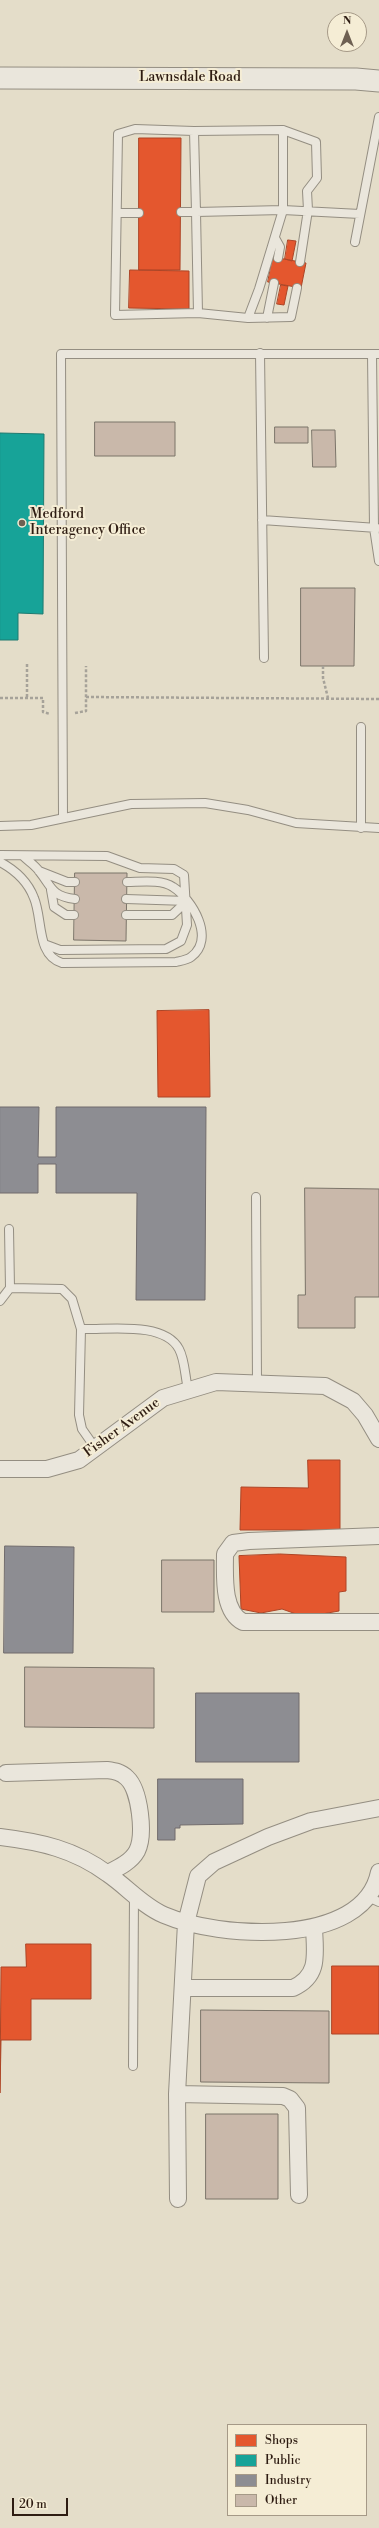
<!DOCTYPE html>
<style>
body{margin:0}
#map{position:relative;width:379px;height:2528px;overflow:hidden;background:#e4ddc9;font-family:"Libre Bodoni",serif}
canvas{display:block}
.legend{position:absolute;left:227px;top:2424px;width:140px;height:92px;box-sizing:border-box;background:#f5edd5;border:1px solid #a59987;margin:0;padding:5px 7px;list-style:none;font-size:12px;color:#2e1c12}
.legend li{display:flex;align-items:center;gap:8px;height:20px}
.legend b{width:20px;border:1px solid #a59987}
.north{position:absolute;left:327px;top:12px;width:40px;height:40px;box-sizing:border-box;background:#f5edd5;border:1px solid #a59987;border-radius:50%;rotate:0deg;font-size:11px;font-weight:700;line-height:16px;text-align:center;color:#2e1c12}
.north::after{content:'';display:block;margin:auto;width:14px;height:18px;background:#6e6052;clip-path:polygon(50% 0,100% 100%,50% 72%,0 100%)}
.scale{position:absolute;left:12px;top:2498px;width:56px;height:18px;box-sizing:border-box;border:2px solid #2e1c12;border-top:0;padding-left:5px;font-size:12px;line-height:14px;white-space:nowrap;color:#2e1c12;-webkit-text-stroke:3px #f5edd5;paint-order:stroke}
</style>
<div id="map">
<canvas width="379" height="2528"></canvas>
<ul class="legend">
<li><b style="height:11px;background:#e4572e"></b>Shops</li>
<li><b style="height:11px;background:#17a398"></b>Public</li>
<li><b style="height:11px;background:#8d8d92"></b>Industry</li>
<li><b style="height:11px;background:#c9b8aa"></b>Other</li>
</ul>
<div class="north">N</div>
<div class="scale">20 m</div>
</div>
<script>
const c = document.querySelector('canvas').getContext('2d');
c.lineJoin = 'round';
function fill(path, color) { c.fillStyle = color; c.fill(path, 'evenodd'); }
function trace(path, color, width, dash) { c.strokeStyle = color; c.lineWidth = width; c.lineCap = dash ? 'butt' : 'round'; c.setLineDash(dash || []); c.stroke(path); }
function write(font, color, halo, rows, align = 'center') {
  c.font = font + ' "Libre Bodoni",serif'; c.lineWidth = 4; c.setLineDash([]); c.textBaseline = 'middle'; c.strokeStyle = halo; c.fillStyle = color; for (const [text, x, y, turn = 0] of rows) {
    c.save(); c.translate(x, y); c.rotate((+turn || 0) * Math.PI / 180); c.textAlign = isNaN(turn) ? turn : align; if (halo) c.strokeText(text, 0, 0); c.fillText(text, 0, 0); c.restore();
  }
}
const shops = new Path2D(`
 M139,138h42l-1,132h-41z
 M288,240l8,1 -4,20 -7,-2z
 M273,257l33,6 -5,25 -33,-6z
 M130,270l59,1v38l-60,-1z
 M281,285l7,1 -4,19 -7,-1z
 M209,1010l1,87h-52l-1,-86z
 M308,1460h32v70h-100l1,-43 67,1z
 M280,1554l66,3v34l-7,1v19l-17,3 -23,1 -17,-6 -21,4 -20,-4 -2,-53z
 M26,1944h65v55h-60v41h-30l-1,53 1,-126h25z
 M332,1966h47v68h-47z`);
const public = new Path2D(`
 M0,433l44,1 -1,180 -25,-1v27h-18z`);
const industry = new Path2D(`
 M0,1107h39l-1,50h18v-50h150l-1,193h-69l1,-107h-81v-29h-18v29h-38z
 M5,1546l69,1 -1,106h-69z
 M196,1693h103v69h-103z
 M158,1779h85v45l-63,1v3h-5v12h-17z`);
const building = new Path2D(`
 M95,422h80v34h-80z
 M275,427h33v16h-33z
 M312,430h23l1,37h-23z
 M301,588h54l-1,78h-53z
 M75,873h52l-1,68 -52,-1z
 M305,1188l74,1v108h-24v31h-57v-33h7z
 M162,1560h52v52h-52z
 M25,1667l129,1v60l-129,-1z
 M201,2010l128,1v72l-128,-1z
 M206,2114h72v85h-72z`);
const path = new Path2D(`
 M27,664v34
 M323,666v12l5,20
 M86,697l293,2
 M0,698h43v14l7,2
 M75,713l11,-2v-45`);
const service = new Path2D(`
 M283,130l33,12 1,36 -10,13 1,19 -8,52
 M194,131l-59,-2 -17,5 -3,181 83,-2
 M181,212h15l2,101 50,5 11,-29 24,-79v-80l-89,1 2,81 87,-2 77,4
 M117,213h22
 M275,238l5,9 -2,11
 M355,242l24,-125
 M248,318l43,-1 6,-29
 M267,318l7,-35
 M260,353l4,305
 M372,354l2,174 5,33
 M262,520l115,8
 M361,727v101
 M63,818l-2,-464h318
 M0,826l31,-1 100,-21 74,-1 43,7 48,13 83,5
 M0,855l107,1 33,12 34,1 10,6 3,50 -6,16 -15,8 -106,1 -16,-6
 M23,856c5,5 12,9 16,15 13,16 12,25 36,28
 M0,862c15,8 28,20 34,36 9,21 2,57 28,65l114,-1c4,-1 11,-2 15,-5 25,-18 1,-58 -18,-70 -12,-8 -33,-5 -46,-5
 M39,871l28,11h8
 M51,890l3,17 12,8h8
 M126,899l61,2
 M126,915h46l15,-14
 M256,1197l1,186
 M9,1229l1,59
 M0,1301l10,-13 52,1 10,10 9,30
 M96,1449l-14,-20 -3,-14 2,-86c28,1 83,-8 98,20 6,11 6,28 9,40
 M368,1897l11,5
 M133,2066l1,-172`);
const minor = new Path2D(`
 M0,1469h47l32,-9 84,-62 53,-16 109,4 28,15 12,14 14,24
 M379,1536l-130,5 -16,2 -8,11c0,22 -3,57 18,68h136
 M6,1773l101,-3c8,1 14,2 20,8 13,12 18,57 10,73 -6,11 -19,17 -29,22
 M0,1837c41,5 74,12 108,37 19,13 35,32 56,41 53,23 200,34 215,-43
 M183,1988h110c27,-12 22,-34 21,-60
 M177,2094l106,2 7,3 7,9 2,87
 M178,2199l-1,-105 9,-171 12,-47 16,-14 54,-25 43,-16 68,-13`);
const tertiary = new Path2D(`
 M0,78l356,1 23,2`);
const markers = [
 [22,523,4,"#6e6052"]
];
const streetNames = [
 ["Lawnsdale Road",190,78],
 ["Fisher Avenue",122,1428,-36]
];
const poiNames = [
 ["Medford",30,515],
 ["Interagency Office",30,531]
];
fill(shops, '#e4572e');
trace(shops, '#ad4526', 1);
fill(public, '#17a398');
trace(public, '#1e7a70', 1);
fill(industry, '#8d8d92');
trace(industry, '#706b6c', 1);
fill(building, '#c9b8aa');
trace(building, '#7b7469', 1);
trace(service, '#948e82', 10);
trace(minor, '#948e82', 18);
trace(tertiary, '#948e82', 23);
trace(path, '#a6a299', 2.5, [3, 2]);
trace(service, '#eae6dc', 8);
trace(minor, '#eae6dc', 16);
trace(tertiary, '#eae6dc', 21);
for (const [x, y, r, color] of markers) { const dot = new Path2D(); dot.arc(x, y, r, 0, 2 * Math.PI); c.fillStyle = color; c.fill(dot); trace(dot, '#f5edd5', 1.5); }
write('14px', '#2e1c12', '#f5edd5', streetNames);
write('14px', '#2e1c12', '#f5edd5', poiNames, 'left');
</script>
